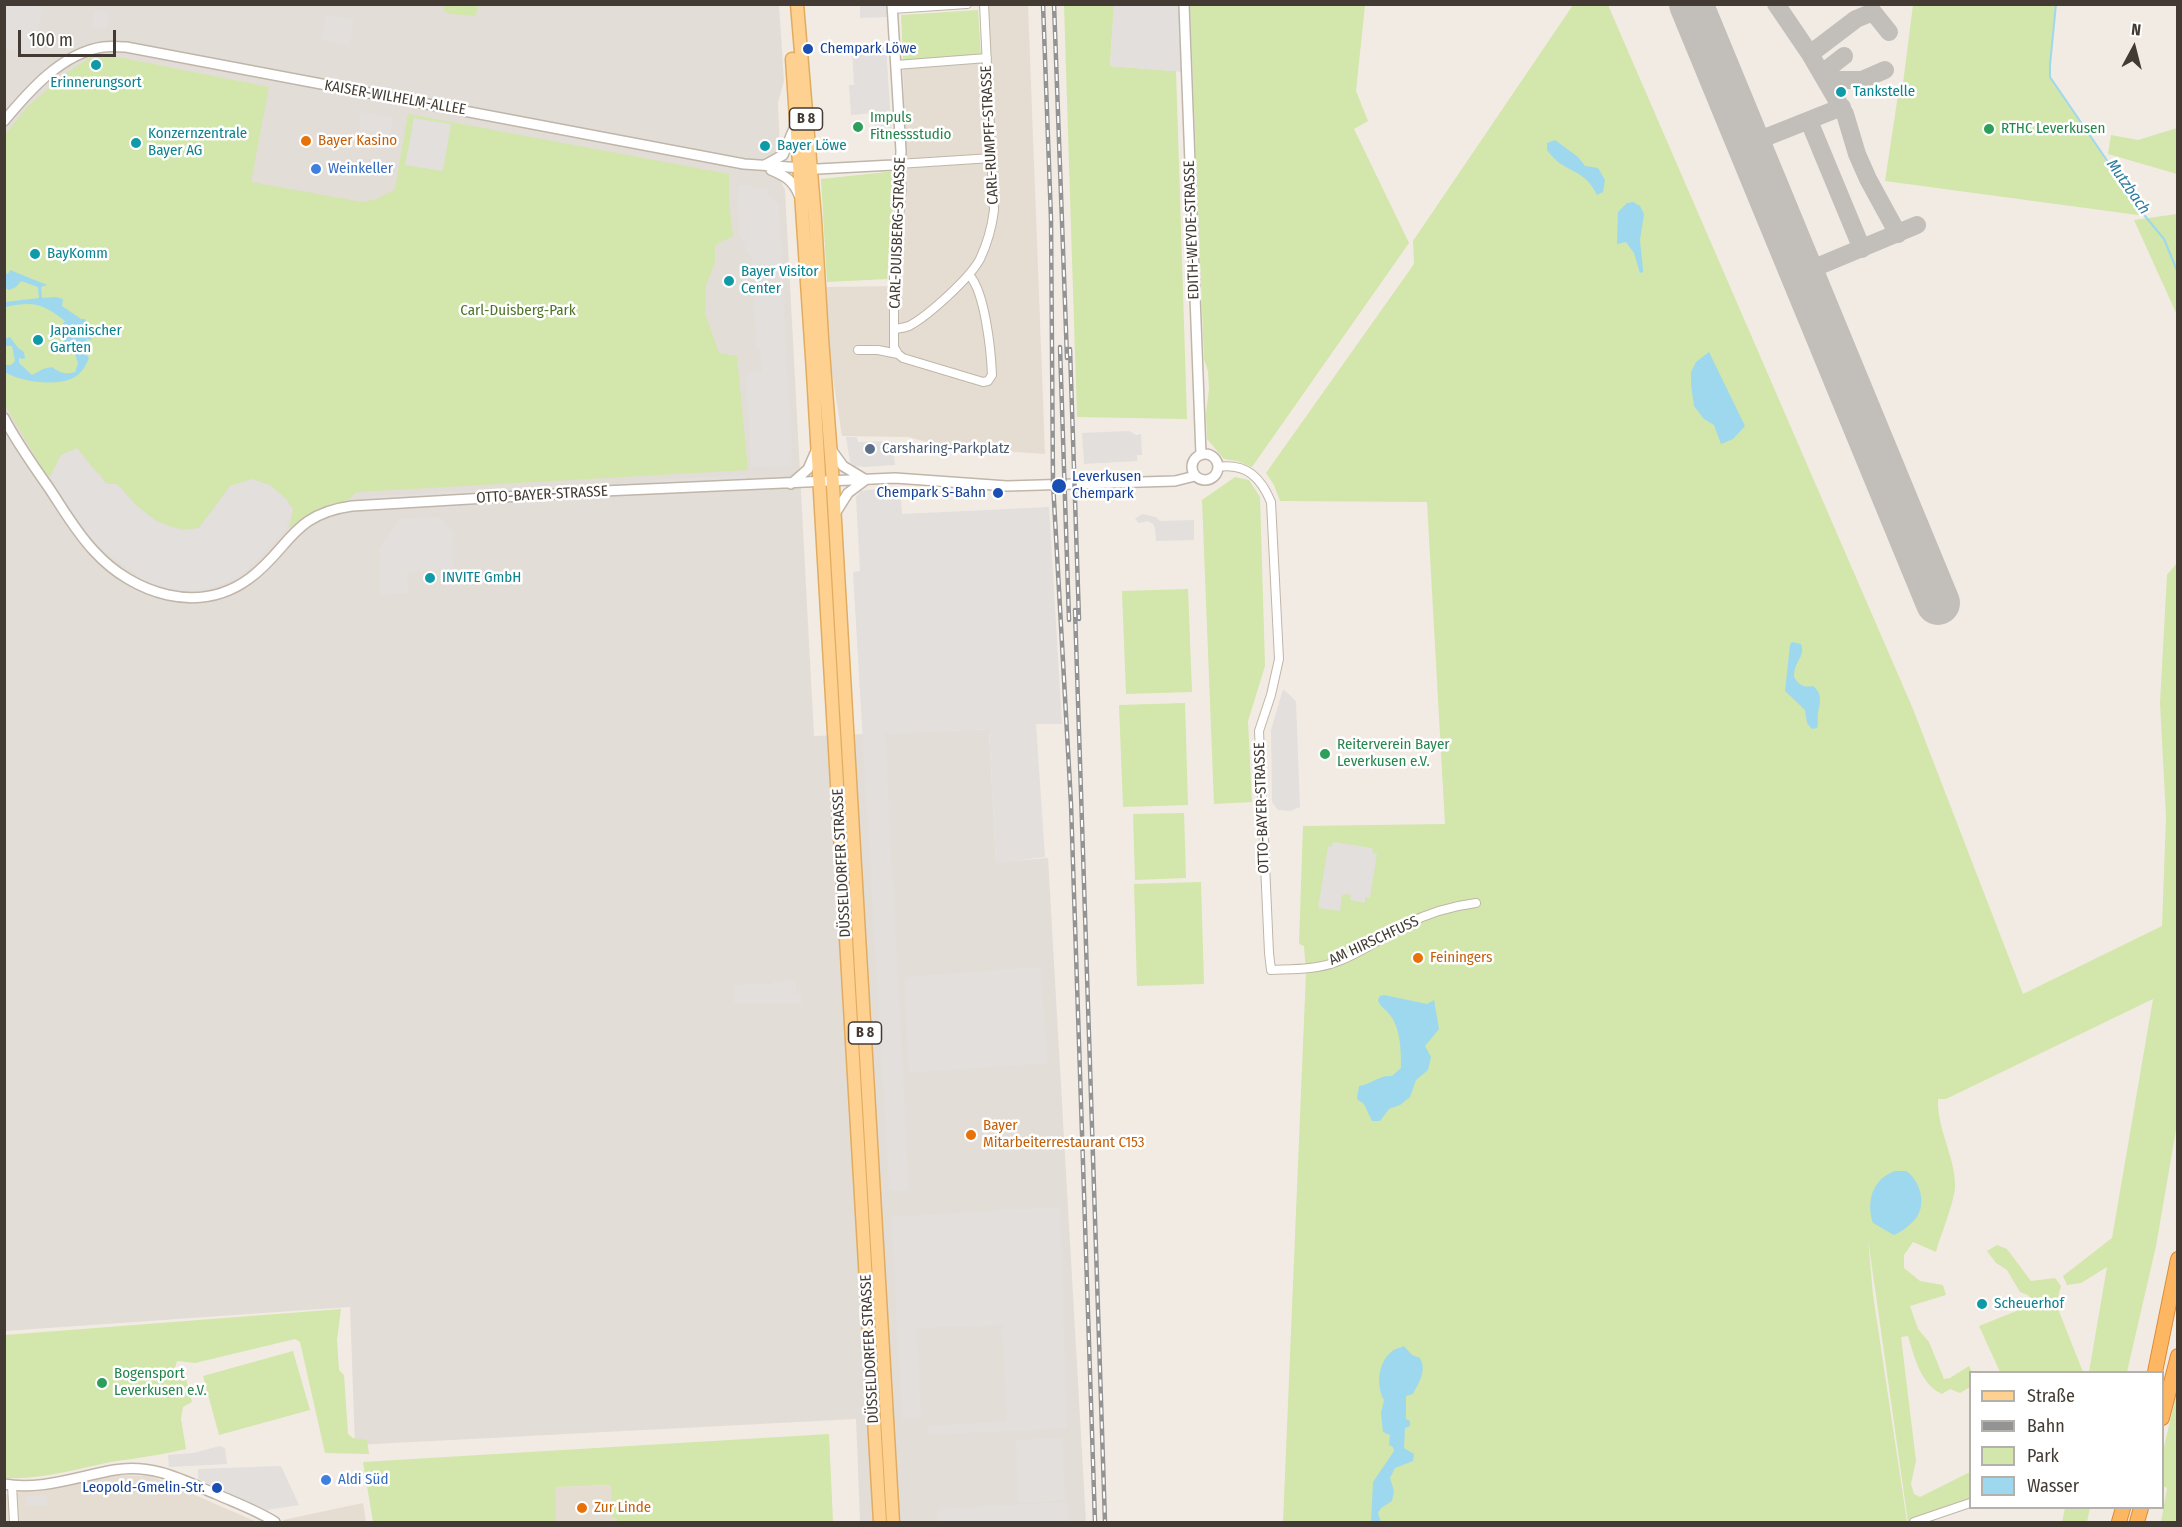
<!DOCTYPE html>
<meta charset="utf-8">
<style>
body{margin:0}
#map{position:relative;width:2182px;height:1527px;overflow:hidden;background:#f2ebe3;font-family:"Fira Sans Condensed",sans-serif}
canvas{display:block}
.frame{position:absolute;inset:0;border:6px solid #433b33;pointer-events:none}
.legend{position:absolute;left:1969px;top:1371px;width:195px;height:138px;box-sizing:border-box;background:#fff;border:2px solid #b4b1ad;margin:0;padding:8px 10px;list-style:none;font-size:18px;color:#433b33}
.legend li{display:flex;align-items:center;gap:12px;height:30px}
.legend b{width:30px;border:2px solid #b4b1ad}
.north{position:absolute;left:2104px;top:18px;width:60px;height:60px;-webkit-text-stroke:4px #fff;paint-order:stroke;rotate:7deg;font-size:16px;font-weight:700;line-height:24px;text-align:center;color:#433b33}
.north::after{content:'';display:block;margin:auto;width:21px;height:27px;background:#433b33;clip-path:polygon(50% 0,100% 100%,50% 72%,0 100%)}
.scale{position:absolute;left:18px;top:30px;width:98px;height:27px;box-sizing:border-box;border:3px solid #433b33;border-top:0;padding-left:8px;font-size:18px;line-height:21px;white-space:nowrap;color:#433b33;-webkit-text-stroke:4px #fff;paint-order:stroke}
</style>
<div id="map">
<canvas width="2182" height="1527"></canvas>
<div class="frame"></div>
<ul class="legend">
<li><b style="height:8px;background:#fed190"></b>Straße</li>
<li><b style="height:8px;background:#939393"></b>Bahn</li>
<li><b style="height:16px;background:#d3e6ab"></b>Park</li>
<li><b style="height:16px;background:#9ed8ef"></b>Wasser</li>
</ul>
<div class="north">N</div>
<div class="scale">100 m</div>
</div>
<script>
const c = document.querySelector('canvas').getContext('2d');
c.lineJoin = 'round';
function fill(path, color) { c.fillStyle = color; c.fill(path, 'evenodd'); }
function trace(path, color, width, dash) { c.strokeStyle = color; c.lineWidth = width; c.lineCap = dash ? 'butt' : 'round'; c.setLineDash(dash || []); c.stroke(path); }
function write(font, color, halo, rows, align = 'center') {
  c.font = font + ' "Fira Sans Condensed",sans-serif'; c.lineWidth = 5; c.setLineDash([]); c.textBaseline = 'middle'; c.strokeStyle = halo; c.fillStyle = color; for (const [text, x, y, turn = 0] of rows) {
    c.save(); c.translate(x, y); c.rotate((+turn || 0) * Math.PI / 180); c.textAlign = isNaN(turn) ? turn : align; if (halo) c.strokeText(text, 0, 0); c.fillText(text, 0, 0); c.restore();
  }
}
const residential = new Path2D(`
 M988,5h40l17,449 -98,-7 -39,-10 -66,-1 -14,-90 -2,-59 77,-1 3,-119 -3,-99 88,-6z
 M117,1475l34,1 106,46h-252l-1,-27z
 M611,1485l1,33 6,1v3h-62l-2,-35z
 M363,1503l3,19h-80l-3,-2z`);
const industrial = new Path2D(`
 M5,5h774l5,76 -6,21 2,51 -10,6 15,31 29,546 175,-7 7,133 52,-4 38,664h-226l-4,-103 -501,26 -5,-138 -345,24z`);
const green = new Path2D(`
 M443,5h34v8l-3,3 -24,-2 -6,-3z
 M1064,5h50l-4,61 66,5 11,348 -110,-2z
 M1190,5h175l-9,86 12,30 -14,8 55,114 -157,224 -15,-6 -13,-2 -17,-20 -1,-26 3,-24 -1,-18 -4,-12z
 M1573,5h35l305,704 110,285 139,-68 4,-109 -6,-114 7,-128 10,-12 1,555 -22,128 -29,126h-38l18,-105 -26,16 -14,2 -4,-9 49,-38 41,-239 -207,100h-8c-1,31 17,57 17,86 1,13 -15,52 -19,67l-23,-10 -9,13v13l16,13 23,4 3,10 -36,11 8,23 11,13 15,37 6,-1 19,-12 3,6 -2,15 -10,6 -10,-4 -8,5c-21,-9 -28,-38 -34,-58l-7,1 15,124 -5,23 3,10 6,3 50,-25v29l-60,21h-2l-40,-283 5,56 34,227h-624l23,-549 -2,-27 -5,-2 4,-118 142,-2 -18,-322 -147,-1 -6,-16 -8,-12 148,-209 -1,-23z
 M1913,5h143l-6,60v12l95,139 -260,-35 13,-86 4,-4z
 M978,10l3,45 -78,5 -2,-45z
 M118,57l151,30 -18,95 111,20 15,-3 18,-10 13,-75 321,60v28l4,34 -18,9v18l-9,22 -1,28 14,40 18,3 11,114 -391,22 -9,8 -37,13 -22,15 4,-19 -7,-10 -56,-12 -31,41c-38,6 -59,-18 -82,-44h-11l-6,-10 -39,-18 -11,21 -5,-4 -40,-68 -1,-269 23,-29 38,-33 24,-16z
 M2177,128v46l-69,-20 3,-19 27,5z
 M896,171l-9,108 -60,3 -6,-103z
 M2177,214h1l-1,101 -43,-95z
 M1235,477l14,3 11,17 5,169 -17,55 4,81 -38,2 -12,-304z
 M1188,589l4,103 -66,2 -4,-103z
 M1185,703l3,102 -65,2 -4,-102z
 M1184,813l2,65 -51,2 -2,-66z
 M1201,882l3,102 -67,2 -3,-102z
 M1997,1245l10,4 24,32 24,-3 6,8 -5,18 27,68h-83l-21,-46 55,-22 -6,-9 -8,-3 -13,-22 -11,-7 -9,-12z
 M341,1309l-4,31 2,30 5,5 4,59 5,4 14,2 2,14 -44,-1 -25,-111 -5,-3 -100,24 -18,-2 -3,11 10,-1 8,31 -9,5 -2,12 5,30c-25,6 -49,9 -75,13 -35,7 -70,18 -106,16v-143z
 M293,1351l17,59 -91,25 -16,-59z
 M2177,1391v131h-16l6,-34 -4,-2v-35z
 M829,1434l4,88h-215l-1,-3 -5,-1 -1,-33 -56,2 1,35h-183l-10,-60z
 M2065,1508h25l-3,14h-25z`);
const parking = new Path2D(`
 M5,4l38,1 -10,46 -28,-1z
 M860,5h26l1,12 -27,1z
 M1114,5h67l1,67 -72,-6z
 M95,10l15,3 -4,17 -15,-3z
 M326,14l28,6 -5,26 -28,-6z
 M886,46l6,94 -16,1 -2,-28 -23,2 -2,-30h5l-2,-37z
 M361,112l32,6 -3,17 -31,-6z
 M414,118l37,6 -8,47 -38,-6z
 M738,185l31,4 -1,7 11,7 13,263 -41,1 -5,-94 16,-1 -1,-23h-5l-2,-52 4,-1 -1,-25 -4,1 -1,-13 -13,-24z
 M1129,431l7,4 5,-1 1,21h-5v6l-53,3 -2,-31z
 M846,437h11l1,5 34,-1 3,24 -31,2 -9,-1 -5,-4z
 M77,448l29,36h11l20,22 19,15 26,10 17,-3 31,-42 22,-7 18,6 16,14 7,10 -7,20 -45,47 -24,10 -24,5 -24,-2 -26,-9 -54,-41 -39,-62 11,-22z
 M746,475v4l-93,6 -1,-5z
 M593,484v4l-81,5v-5z
 M900,488l2,26 147,-7 13,217h-26l9,133 -49,6 -7,-134 -104,5 24,455 -20,2 -36,-619 7,-1 -4,-74 5,-6 7,-1z
 M501,489v4l-63,4v-5z
 M433,493l1,4 -67,4 5,-5z
 M591,496v2l-154,9v-2z
 M1142,514l14,3 4,4 34,-1v20l-38,1 -1,-13 -2,-4 -5,-3 -9,2 -4,-4z
 M440,517l12,15 1,37 -46,3 1,21 -28,2 -1,-46 21,-30z
 M1283,689l13,12 4,106 -10,4 -12,-1 -6,-8 -1,-72z
 M1333,842l40,6 -1,5 5,1 -7,44 -5,-1v6l-15,-3 1,-5 -6,-1 -3,2 -2,15 -22,-3 10,-62 4,1z
 M1041,967l6,96 -138,10 -5,-96z
 M796,980v13l5,1 1,9h-68l-1,-18 40,-1v-2z
 M1060,1207l7,221 -139,7 -1,-9 80,-5 -5,-96 -86,3 5,90 -19,1 -11,-202z
 M1062,1438l3,62 -46,3 -3,-63z
 M220,1446l5,2 2,16 -58,3 -1,-12 25,-2z
 M281,1466l18,39 -32,5 -69,-31v-10z
 M47,1494v11l-21,1v-10z
 M1068,1502l1,20h-131l-1,-13z`);
const water = new Path2D(`
 M1555,140l23,17 7,9 13,2 7,12 -2,12 -6,3c-10,-20 -18,-20 -36,-31 -5,-3 -10,-9 -14,-14v-7z
 M1633,202l7,4 4,8 -4,26 3,29v3l-3,1 -6,-20 -8,-11 -9,2 1,-32 9,-9z
 M10,270l37,15 -6,2 1,11 14,-1 7,2 -1,7 19,13h4l7,21 -6,-1 3,4 -6,7 6,8c-3,7 -7,15 -14,19 -17,10 -55,5 -70,-5v-7h6l4,-4 -3,-15h-7v-7l5,-2 8,11 6,4 1,7 -6,-1v5l13,12 11,-6 9,-2c8,6 14,8 23,5l3,-9 -5,-15 -7,1 -3,-2 1,-10 -5,-8 6,-8c-23,-18 -31,-20 -60,-14v-5l34,-4 -1,-11 -17,-6 -5,6 -7,3 -4,-2v-15l3,1z
 M1709,352l36,74 -12,13 -12,5 -7,-19 -10,-6 -10,-13 -3,-21v-13l5,-10z
 M1792,642l9,2c5,13 -8,18 -7,33 5,8 9,11 19,9 10,8 7,16 5,27 -1,6 1,9 -1,15l-5,1 -5,-6 -2,-13 -20,-19 5,-46z
 M1384,995l43,9 7,-4 5,29 -14,17 6,11 -3,13 -12,10 -6,17 -10,8 -11,4 -9,12h-8l-8,-17 -7,-5 2,-13c13,-2 20,-11 33,-10l9,-8c0,-17 0,-39 -11,-53 -4,-6 -10,-8 -12,-15l2,-4z
 M1895,1171h11c14,9 21,33 10,47 -4,6 -15,14 -22,17l-21,-12c-7,-21 -1,-44 22,-52z
 M1404,1346l8,9 8,3c7,13 -1,24 -7,36l-7,2v23l4,2v5l-5,2 -1,20 10,6 -1,7 -18,7 -5,10 4,13 -2,10 -11,7 -3,5 3,9h-10l2,-40 21,-31 -1,-4 -4,-2 1,-10 -7,-3 -2,-19 3,-13c-8,-14 -6,-36 6,-47 3,-4 10,-5 14,-7z`);
const stream = new Path2D(`
 M2056,4l-6,61v12l95,139 19,23 14,34`);
const taxiway = new Path2D(`
 M1776,4l34,50
 M1889,32l-16,-20 -17,7 -46,35 35,60 12,40 11,25 30,55
 M1822,73l22,-17
 M1826,80h36l23,-10
 M1809,121l53,128
 M1749,144l93,-37
 M1802,273l115,-48`);
const runway = new Path2D(`
 M1691,4l247,599`);
const minor = new Path2D(`
 M892,9l75,-5
 M896,65l91,-7
 M895,329c5,-1 9,-1 14,-3 19,-10 61,-48 71,-67 7,-15 12,-32 14,-49l-10,-206
 M858,350h20l20,4 5,4 80,24 5,-1 4,-6c-1,-24 -7,-84 -23,-100
 M898,354l-4,-7v-78l8,-82 -4,-23 94,-6
 M1218,467c29,-4 43,11 53,35l8,157 -8,36 -12,36 10,222 2,17c22,-1 44,0 65,-8 24,-8 46,-25 69,-37 21,-11 47,-19 71,-22
 M12,1485l2,37
 M1914,1522l56,-19`);
const tertiary = new Path2D(`
 M1184,4l17,451
 M4,121c25,-30 58,-68 99,-74 8,-1 16,0 23,0l618,117 74,5 75,-4c7,-2 8,-7 8,-14l-9,-147
 M765,165l18,-10 12,-29
 M771,170c14,6 22,10 28,25
 M4,418c13,25 29,47 45,70 14,21 27,44 45,63 39,43 105,65 156,27 40,-30 42,-64 102,-72l252,-15 291,-13 112,8 168,-5 20,-5
 M830,448l13,18 23,14
 M1192 467a13 13 0 1 1 26 0a13 13 0 1 1-26 0Z
 M791,484l17,-15 8,-18
 M836,512l12,-19 16,-12
 M4,1484c36,7 75,-8 110,-14 38,-7 69,10 102,24 20,9 40,16 59,28`);
const primary = new Path2D(`
 M797,4l18,215 7,119 10,131 61,1053
 M792,59l21,313 67,1150`);
const motorway = new Path2D(`
 M2155,1372l23,-113
 M2162,1418l16,-62
 M2119,1522l4,-14
 M2137,1522l4,-14`);
const rail = new Path2D(`
 M1043,4l8,215 2,264 18,321 24,718
 M1054,4l13,354
 M1060,347l9,273
 M1070,349l9,270
 M1075,610l30,912`);
const markers = [
 [808,49,6,"#1a4fb4"],
 [96,65,6,"#0f9aa8"],
 [1841,92,6,"#0f9aa8"],
 [858,127,6,"#2e9e5b"],
 [1989,129,6,"#2e9e5b"],
 [306,141,6,"#e8710a"],
 [136,143,6,"#0f9aa8"],
 [765,146,6,"#0f9aa8"],
 [316,169,6,"#3f7fe0"],
 [35,254,6,"#0f9aa8"],
 [729,281,6,"#0f9aa8"],
 [38,340,6,"#0f9aa8"],
 [870,449,6,"#5c6f8a"],
 [1059,486,8,"#1a4fb4"],
 [998,493,6,"#1a4fb4"],
 [430,578,6,"#0f9aa8"],
 [1325,754,6,"#2e9e5b"],
 [1418,958,6,"#e8710a"],
 [971,1135,6,"#e8710a"],
 [1982,1304,6,"#0f9aa8"],
 [102,1383,6,"#2e9e5b"],
 [326,1480,6,"#3f7fe0"],
 [217,1488,6,"#1a4fb4"],
 [582,1508,6,"#e8710a"]
];
const shields = [
 [806,119,33],
 [865,1033,33]
];
const shieldNames = [
 ["B 8",806,119],
 ["B 8",865,1033]
];
const transitNames = [
 ["Chempark Löwe",820,49],
 ["Leverkusen",1072,477],
 ["Chempark",1072,494],
 ["Chempark S-Bahn",986,493,"right"],
 ["Leopold-Gmelin-Str.",205,1488,"right"]
];
const cultureNames = [
 ["Erinnerungsort",96,83,"center"],
 ["Tankstelle",1853,92],
 ["Konzernzentrale",148,134],
 ["Bayer AG",148,151],
 ["Bayer Löwe",777,146],
 ["BayKomm",47,254],
 ["Bayer Visitor",741,272],
 ["Center",741,289],
 ["Japanischer",50,331],
 ["Garten",50,348],
 ["INVITE GmbH",442,578],
 ["Scheuerhof",1994,1304]
];
const streetNames = [
 ["KAISER-WILHELM-ALLEE",395,98,10],
 ["CARL-RUMPFF-STRASSE",990,135,-93],
 ["EDITH-WEYDE-STRASSE",1192,230,-92],
 ["CARL-DUISBERG-STRASSE",898,233,-88],
 ["OTTO-BAYER-STRASSE",542,495,-3],
 ["OTTO-BAYER-STRASSE",1262,808,-92],
 ["DÜSSELDORFER STRASSE",842,863,-93],
 ["AM HIRSCHFUSS",1374,941,-25],
 ["DÜSSELDORFER STRASSE",870,1349,-93]
];
const leisureNames = [
 ["Impuls",870,118],
 ["Fitnessstudio",870,135],
 ["RTHC Leverkusen",2001,129],
 ["Reiterverein Bayer",1337,745],
 ["Leverkusen e.V.",1337,762],
 ["Bogensport",114,1374],
 ["Leverkusen e.V.",114,1391]
];
const foodNames = [
 ["Bayer Kasino",318,141],
 ["Feiningers",1430,958],
 ["Bayer",983,1126],
 ["Mitarbeiterrestaurant C153",983,1143],
 ["Zur Linde",594,1508]
];
const shopNames = [
 ["Weinkeller",328,169],
 ["Aldi Süd",338,1480]
];
const parkNames = [
 ["Carl-Duisberg-Park",518,311]
];
const serviceNames = [
 ["Carsharing-Parkplatz",882,449]
];
const waterNames = [
 ["Mutzbach",2128,187,55]
];
fill(residential, '#e5ddd1');
fill(industrial, '#e3ddd8');
fill(green, '#d3e6ab');
fill(parking, '#e2dfdc');
fill(water, '#9ed8ef');
trace(stream, '#9ed8ef', 2);
trace(taxiway, '#c2bfbb', 18);
trace(runway, '#c2bfbb', 44);
trace(minor, '#c0b5a9', 10);
trace(tertiary, '#c0b5a9', 12);
trace(primary, '#e2ac60', 15);
trace(motorway, '#dc8a33', 16);
trace(minor, '#fff', 8);
trace(tertiary, '#fff', 9);
trace(primary, '#fed190', 12);
trace(motorway, '#fdb763', 14);
trace(rail, '#939393', 4.5);
trace(rail, '#fff', 2, [7]);
for (const [x, y, r, color] of markers) { const dot = new Path2D(); dot.arc(x, y, r, 0, 2 * Math.PI); c.fillStyle = color; c.fill(dot); trace(dot, '#fff', 2); }
for (const [x, y, w] of shields) { const box = new Path2D(); box.roundRect(x - w / 2, y - 11, w, 22, 4.5); c.fillStyle = '#fff'; c.fill(box); trace(box, '#433b33', 1.5); }
write('bold 14px', '#433b33', null, shieldNames);
write('15px', '#164399', '#fff', transitNames, 'left');
write('15px', '#0d838f', '#fff', cultureNames, 'left');
write('15px', '#433b33', '#fff', streetNames);
write('15px', '#27864d', '#fff', leisureNames, 'left');
write('15px', '#c56008', '#fff', foodNames, 'left');
write('15px', '#366cbe', '#fff', shopNames, 'left');
write('15px', '#4e7428', '#fff', parkNames);
write('15px', '#4e5e75', '#fff', serviceNames, 'left');
write('italic 16px', '#2b7b9e', '#fff', waterNames);
</script>
